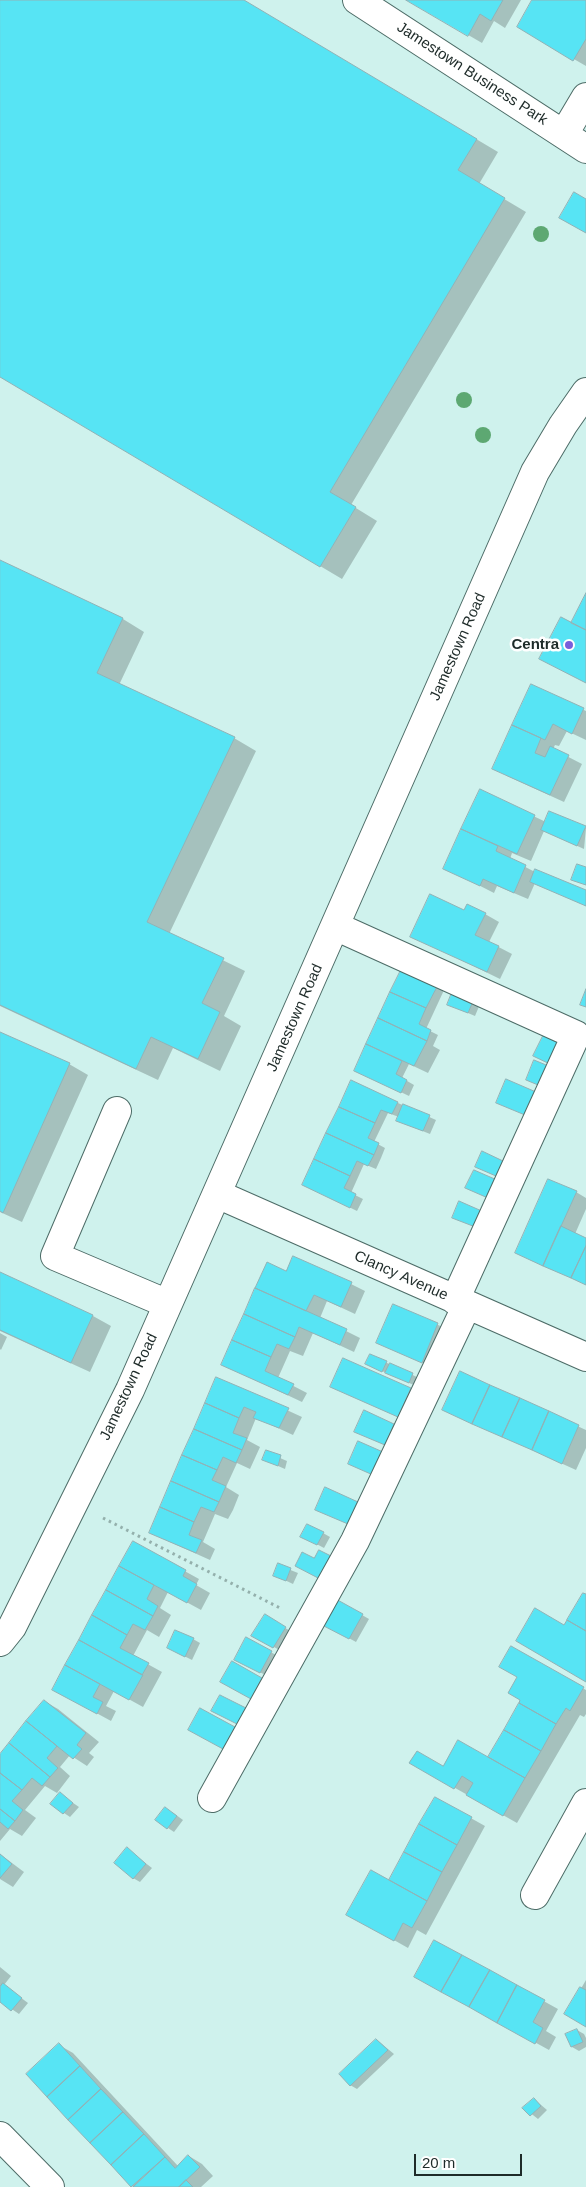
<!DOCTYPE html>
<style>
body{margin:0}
#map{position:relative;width:586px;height:2187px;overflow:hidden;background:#cff2ed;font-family:Helvetica,sans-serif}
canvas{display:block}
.scale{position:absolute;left:414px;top:2154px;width:108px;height:22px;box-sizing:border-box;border:2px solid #1e2b29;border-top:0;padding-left:6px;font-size:15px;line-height:18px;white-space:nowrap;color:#1e2b29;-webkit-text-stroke:4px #fff;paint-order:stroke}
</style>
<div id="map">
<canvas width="586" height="2187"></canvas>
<div class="scale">20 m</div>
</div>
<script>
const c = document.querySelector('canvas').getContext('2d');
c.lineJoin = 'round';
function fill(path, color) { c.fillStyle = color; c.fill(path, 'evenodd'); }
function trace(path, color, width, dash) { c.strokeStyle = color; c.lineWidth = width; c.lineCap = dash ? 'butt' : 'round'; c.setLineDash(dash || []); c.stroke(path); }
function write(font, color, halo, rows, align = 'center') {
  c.font = font + ' Helvetica,sans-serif'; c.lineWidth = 5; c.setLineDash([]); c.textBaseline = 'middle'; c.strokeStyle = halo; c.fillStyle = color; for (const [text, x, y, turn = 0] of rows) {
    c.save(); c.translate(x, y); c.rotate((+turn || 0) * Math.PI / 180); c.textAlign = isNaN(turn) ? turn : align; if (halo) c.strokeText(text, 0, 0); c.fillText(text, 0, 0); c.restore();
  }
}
const shadow = new Path2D(`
 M0,0h242l256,152 -19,32 47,28 -175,293 26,16 -35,58 -342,-203z
 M408,0h113l-16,28 -11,-7 -12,22z
 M534,0h52v66l-68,-39z
 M0,562l123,57 21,13 -25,53 115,53 22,13 -87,183 76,37 -21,45 17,10 -21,45 -47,-23 -15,32 -158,-74z
 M532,686l54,25v29l-19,-9 -8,15 -4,-1 -2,4 29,15 -18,38 -57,-26z
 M480,791l66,31 4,-10 36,16 -2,21 -40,-18 -13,30 -19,-8 -2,6 25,13 51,20v14l-51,-23 -7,16 -31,-13 -3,7 -49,-25z
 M465,912l20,2 14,8 -10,20 23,12 -12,25 -76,-37z
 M403,967l42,21 -19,41 12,6 -5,11 7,4 -12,23 -19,-9 -7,14 12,7 -5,11 -54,-26z
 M454,992l26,12 -5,12 -19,-8z
 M0,1034l69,30 19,11 -66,147 -22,-10z
 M351,1082l85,38 -6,14 -25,-10 -6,-7 -11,-4 -14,29 11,6 -4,10 -5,11 -12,-5 -13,29 12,6 -6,12 -47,-23z
 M576,1192l10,6v11l-11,25 11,5v45l-56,-24z
 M0,1273l93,43 18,10 -21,46 -90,-41z
 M287,1273l64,11 14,7 -10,23 -28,-13 -7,17 40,20 -6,14 -41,-19 -10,23 -13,-5 -12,27 29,15 -5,9 -79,-37z
 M394,1306l51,22 -16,37 -44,-19z
 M0,1333l7,4 -6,13 -1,-1z
 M370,1355l49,23 -3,8 -43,-19z
 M461,1373l125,57v18l-10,22 -132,-60z
 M217,1378l85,39 -9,18 -37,-17 -9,22 13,7 -10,22 -13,-6 -11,24 13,8 -6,15 -5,9 -13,-5 -12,28 12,7 -5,11 -60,-27z
 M332,1387l78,2 7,4 -12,27z
 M364,1412l37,17 -9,19 -29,-13z
 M266,1452l21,9 -2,8 -21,-9z
 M323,1533l7,4 -6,11 -15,-8z
 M134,1543l65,36 -3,6 14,8 -9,17 -33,-18 -8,16 11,7 -12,22 -12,-7 -14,26 29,16 -19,35 -29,-16 -8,15 10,5 -5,10 -44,-24z
 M278,1565l20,8 -5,11 -19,-9z
 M334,1599l35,20 -13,23 -35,-19z
 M265,1616l27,16 -11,19 -28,-16z
 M193,1639l7,4 -8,17 -16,-8z
 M246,1639l32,17 -11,20 -24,-13z
 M512,1648l74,42v24l-2,3 -4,-2 -63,108 -106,-60 32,4 46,-8 33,-59z
 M232,1663l36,20 -10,18 -36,-20z
 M44,1701l14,8 41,33 -10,11 5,4 -7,9 -17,-11 -10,12 10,9 -13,17 -12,-7 -20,24 11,8 -14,18 -12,-7 -10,12v-85z
 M201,1710l40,22 -11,20 -40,-23z
 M60,1794l19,13 -9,10 -6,-4z
 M435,1798l50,28 -59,109 -9,-5 -9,18 -60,-34 42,-32z
 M172,1812l11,8 -9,12 -6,-4z
 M127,1849l25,19 -12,14 -7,-4z
 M0,1854l24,18 -11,15 -13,-8z
 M435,1941l123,68 -12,22 10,6 -7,13 -120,-66z
 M0,1967l11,9 -7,9 24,18 -9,11 -19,-13z
 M586,1980v45l-20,-11z
 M577,2030l7,4 2,4v9l-7,4 -7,-4z
 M377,2040l17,14 -37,35 -7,-4z
 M59,2045l14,8 105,113 11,-10 13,8 11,12 -12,11h-68l-105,-113z
 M534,2099l13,11 -9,9 -14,-11z`);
const building = new Path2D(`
 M0,0h244l233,139 -19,31 47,28 -175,294 26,15 -36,60 -320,-190z
 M406,0h97l-12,21 -11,-7 -12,22z
 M532,0h54v39l-13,22 -56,-34z
 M574,192l12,7v34l-27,-15z
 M0,560l123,58 -26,55 138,64 -88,185 77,36 -22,45 18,9 -22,47 -47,-22 -15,32 -136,-64z
 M586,593v37l-15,-7z
 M561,617l25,13v53l-47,-24z
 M531,684l53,24 -12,26 -19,-10 -8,16 -33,-15z
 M512,725l29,13 -6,15 10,4 5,-11 19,9 -19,40 -58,-26z
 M480,789l55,26 -18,39 -56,-25z
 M549,811l37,15 -9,20 -36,-16z
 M461,829l37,17 -2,5 30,14 -12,28 -31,-14 -3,7 -37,-17z
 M577,864l9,3v18l-15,-5z
 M535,869l51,21v16l-56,-24z
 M430,894l34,16 3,-6 19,9 -11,22 24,11 -12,26 -77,-35z
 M403,966l36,17 -13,25 -36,-16z
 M586,989v18l-6,-2z
 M453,990l21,9 -6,14 -21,-8z
 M390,992l36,16 -7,16 12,6 -4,11 -49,-23z
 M378,1018l49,23 -13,25 -48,-22z
 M0,1032l70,31 -67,150 -3,-2z
 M545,1032l18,8 -11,25 -19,-9z
 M366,1044l36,17 -6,13 11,6 -6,13 -47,-22z
 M534,1060l17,7 -8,20 -17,-7z
 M506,1079l30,13 -11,23 -29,-12z
 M351,1080l47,22 -6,12 -11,-4 -6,13 -36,-16z
 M403,1104l27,11 -7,16 -27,-10z
 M339,1107l36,16 -7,15 11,5 -5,12 -48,-22z
 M326,1133l48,22 -6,11 -11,-5 -7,15 -36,-17z
 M482,1151l21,10 -7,15 -21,-9z
 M314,1159l36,17 -6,12 12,6 -6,14 -48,-23z
 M474,1170l23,10 -9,18 -23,-10z
 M548,1179l29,12 -34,75 -28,-13z
 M459,1201l25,11 -6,16 -26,-10z
 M561,1226l25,12v8l-15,32 -28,-12z
 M586,1246v39l-15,-7z
 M293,1256l59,26 -11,25 -27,-12 -8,16 -51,-23 12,-26 19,9z
 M0,1272l93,43 -22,48 -71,-33z
 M255,1288l92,41 -7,16 -41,-18 -4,10 -51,-23z
 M393,1304l45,19 -16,40 -46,-20z
 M244,1314l51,23 -6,12 -12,-5 -6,13 -39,-17z
 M232,1340l39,17 -6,14 29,13 -6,11 -67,-30z
 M370,1354l17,7 -5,11 -17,-8z
 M343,1358l68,30 -13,29 -68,-30z
 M390,1363l23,10 -4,10 -24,-10z
 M460,1371l30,14 -18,39 -30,-14z
 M216,1377l73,31 -10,20 -26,-10 3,-6 -12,-5 -5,11 -34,-15z
 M490,1385l30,13 -18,39 -30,-13z
 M520,1398l29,13 -17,39 -30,-13z
 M205,1403l34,15 -6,15 14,5 -5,12 -48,-21z
 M364,1410l30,14 -9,21 -31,-13z
 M549,1411l30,14 -17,39 -30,-14z
 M194,1429l48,21 -6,13 -13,-6 -6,13 -35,-15z
 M358,1441l25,11 -10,23 -25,-11z
 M266,1450l15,5 -3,11 -16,-6z
 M182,1455l35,15 -5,10 14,6 -7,16 -48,-21z
 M171,1481l48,21 -5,10 -13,-5 -7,15 -34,-15z
 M325,1487l33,15 -10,22 -33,-14z
 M160,1507l34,15 -5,13 13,5 -6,13 -47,-20z
 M307,1524l17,8 -7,13 -17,-8z
 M133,1541l53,29 -3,6 14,8 -10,19 -68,-37z
 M319,1550l12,6 -11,23 -25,-13 7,-14 12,6z
 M278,1563l13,5 -5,13 -13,-5z
 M119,1566l35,19 -7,14 11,7 -5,10 -47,-26z
 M106,1590l47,26 -8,14 -12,-6 -6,11 -35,-20z
 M583,1593l3,1v37l-19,-11z
 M334,1598l29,16 -14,25 -29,-15z
 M535,1608l29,17 3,-5 19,11v51l-70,-41z
 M265,1614l21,13 -13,21 -22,-12z
 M92,1615l35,20 -7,13 29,15 -7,12 -63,-35z
 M175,1630l19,8 -9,19 -18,-9z
 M246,1637l26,14 -12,22 -26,-13z
 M79,1640l64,35 -14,25 -64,-35z
 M511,1646l73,41 -14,24 -4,-3 -10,16 -37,-21 1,-3 -12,-7 9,-16 -18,-10z
 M232,1661l30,17 -11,21 -31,-17z
 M65,1665l35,19 -7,13 10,5 -6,12 -45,-24z
 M220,1695l26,13 -9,16 -26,-13z
 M44,1700l42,33 -9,12 5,4 -9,10 -47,-38z
 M519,1703l37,21 -15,27 -37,-21z
 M200,1708l35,19 -12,22 -35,-19z
 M26,1721l31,25 -10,12 11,10 -8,9 -41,-34z
 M504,1730l37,21 -16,27 -37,-21z
 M458,1740l67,38 -22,38 -37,-21 7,-12 -11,-7 -8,13 -45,-26 8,-12 26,15z
 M9,1743l41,34 -8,9 -10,-8 -10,12 -22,-17v-19z
 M0,1773l22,17 -10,11 11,9 -8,11 -15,-12z
 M60,1792l13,11 -10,11 -13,-10z
 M435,1797l37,20 -15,28 -38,-21z
 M165,1807l12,9 -10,13 -12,-9z
 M0,1809l15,12 -7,8 -8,-7z
 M419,1824l38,21 -15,27 -38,-20z
 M127,1847l19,17 -13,15 -19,-16z
 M404,1852l38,20 -15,29 -38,-21z
 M0,1854l12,10 -12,14z
 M371,1870l56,31 -15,27 -9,-5 -9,18 -48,-26z
 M434,1940l28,15 -21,37 -27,-15z
 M462,1955l28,15 -21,37 -28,-15z
 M490,1970l27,15 -20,38 -28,-16z
 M3,1983l19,15 -11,13 -11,-9v-15z
 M517,1985l28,15 -12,22 10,6 -8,16 -38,-21z
 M580,1987l6,3v37l-22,-13z
 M577,2029l6,13 -12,5 -6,-13z
 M376,2039l12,11 -38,36 -11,-12z
 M59,2043l21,23 -33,31 -21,-23z
 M80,2066l21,23 -33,31 -21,-23z
 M101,2089l22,23 -33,31 -22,-23z
 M534,2098l7,8 -11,10 -8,-8z
 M123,2112l21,22 -33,31 -21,-22z
 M144,2134l21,23 -34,30 -20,-22z
 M188,2155l12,12 -21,20h-46l32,-30 10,11z
 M186,2180l7,7h-14z`);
const path = new Path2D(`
 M103,1518l177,90`);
const minor = new Path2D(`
 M357,0l229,149
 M564,134l22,-37
 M335,926l241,109 -121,265
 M117,1111l-62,145 113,48
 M217,1194l369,163
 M0,1642l12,-15 118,-237 405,-918 28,-47 23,-33
 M212,1798l143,-257 112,-236
 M535,1895l51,-92
 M0,2136l50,51`);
const trees = [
 [541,234],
 [464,400],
 [483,435]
];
const markers = [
 [569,645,5,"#785fda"]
];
const streetNames = [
 ["Jamestown Business Park",472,74,33],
 ["Jamestown Road",458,647,-66],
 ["Jamestown Road",295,1018,-66],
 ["Clancy Avenue",401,1276,24],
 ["Jamestown Road",129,1387,-65]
];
const poiNames = [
 ["Centra",559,645]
];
fill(shadow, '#0003');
fill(building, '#57e4f4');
trace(building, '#91b2b6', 1);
trace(minor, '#4d6c67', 30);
trace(path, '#94b0ac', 3, [2.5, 4]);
trace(minor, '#fff', 28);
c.fillStyle = '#5da872';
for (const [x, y] of trees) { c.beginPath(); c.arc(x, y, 8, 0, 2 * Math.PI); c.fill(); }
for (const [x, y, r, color] of markers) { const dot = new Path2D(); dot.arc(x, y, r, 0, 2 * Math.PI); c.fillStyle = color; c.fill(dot); trace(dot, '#fff', 2); }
write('15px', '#1e2b29', '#fff', streetNames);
write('bold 15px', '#1e2b29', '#fff', poiNames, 'right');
</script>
